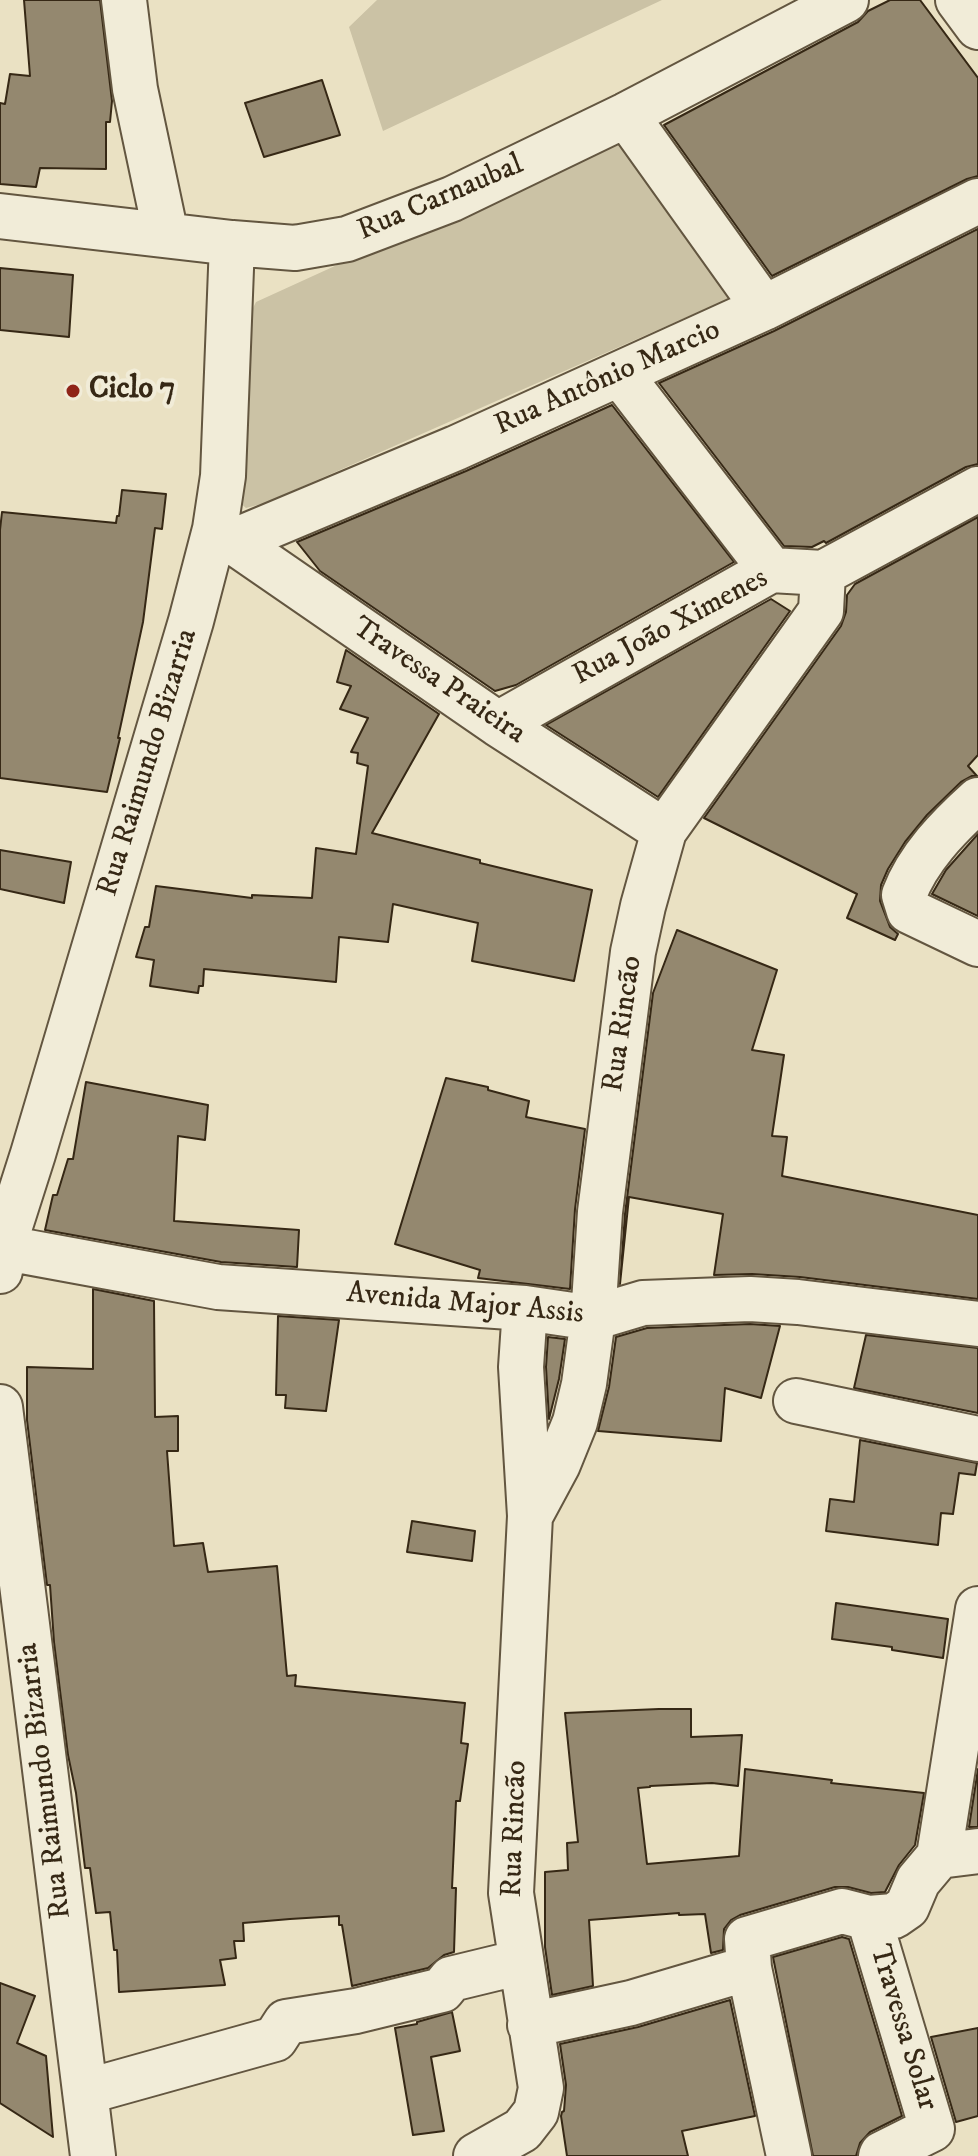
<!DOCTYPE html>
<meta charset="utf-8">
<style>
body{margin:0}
canvas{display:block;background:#eae1c3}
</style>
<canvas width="978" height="2156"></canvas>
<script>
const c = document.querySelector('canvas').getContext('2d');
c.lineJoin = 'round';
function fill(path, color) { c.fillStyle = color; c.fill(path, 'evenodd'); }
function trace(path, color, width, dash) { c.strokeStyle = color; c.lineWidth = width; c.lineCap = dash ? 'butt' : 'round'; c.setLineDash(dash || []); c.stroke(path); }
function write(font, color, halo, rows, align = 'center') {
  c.font = font + ' "IM FELL DW Pica",serif'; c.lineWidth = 8; c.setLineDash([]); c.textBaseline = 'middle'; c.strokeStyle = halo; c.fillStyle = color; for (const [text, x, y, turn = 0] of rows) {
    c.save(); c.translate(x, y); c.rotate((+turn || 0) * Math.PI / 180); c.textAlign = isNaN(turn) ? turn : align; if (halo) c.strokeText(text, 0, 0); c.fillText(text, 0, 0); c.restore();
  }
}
const green = new Path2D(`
 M377,0h285l-279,131 -34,-104z
 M626,133l120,158 -481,212 -19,5 -7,-6 -3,-8 16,-184 4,-8z`);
const building = new Path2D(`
 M24,0h76l12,101 -2,21h-4v47l-66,-1 -4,19 -36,-3v-81l5,1 5,-30 20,2z
 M890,0h30l58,78v98l-11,3 -195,97 -108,-151 194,-103 10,-11z
 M322,80l18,55 -76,22 -19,-54z
 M978,229v235l-12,3 -140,76 -2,-2 -12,6 -28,-1 -125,-163 115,-52z
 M0,268l73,7 -4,62 -69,-7z
 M612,405l122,157 -218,123 -21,6 -175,-120 -23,-29 169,-71z
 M122,490l44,4 -4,35 -7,-1 -12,94 -25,116h2l-13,54 -107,-14v-248l2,-18 114,11 1,-7h2z
 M978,517v238l-10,11 9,10h-5l-11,6 -34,33 -22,27 -17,27 -7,16 -1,16 10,26 8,7 -3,6 -48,-22 10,-24 -153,-76 137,-192 5,-14 1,-17 8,-11z
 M771,599l19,12 -132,186 -112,-72z
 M346,650l93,64 -67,119 108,27v3l112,27 -18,91 -102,-20 6,-38 -85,-19 -5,38 -49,-5 -3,45 -132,-13 -1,17h-4l-1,7 -48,-7 4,-26 -18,-3 9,-30h4l7,-41 96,12v-3l60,3 4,-50 40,6 12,-88 -11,-3 1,-10 -7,-1 17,-34 -28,-9 11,-23 -14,-4z
 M978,834v82l-46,-22 14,-24z
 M0,850l71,12 -7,41 -64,-14z
 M677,930l100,40 -25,80 32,5 -12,81 15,1 -5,39 196,39v84l-178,-22 -48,-3 -38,1 9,-61 -94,-17 -9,87 5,-70 28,-221z
 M446,1078l42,9v3l41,11 -3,16 59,12 -10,80 -5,80 -92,-11 2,-8 -85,-26z
 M86,1082l122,23 -3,35 -27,-4 -4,85 125,9 -2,37 -76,-5 -176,-32 8,-35h4l11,-36h5z
 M93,1289l61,12 1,116 23,-1v35h-11l7,95 29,-3 5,29 69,-6 10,110 9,-1 -1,11 170,17 -4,40 7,1 -8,57h-4l-4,87h4l-2,64 -10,3 -16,13 -76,18 -10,-61h-3v-9l-49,3 -47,4 1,18h-10l2,17 -16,2 5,25 -106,7 -2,-42h-3l-4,-38 -14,1 -6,-45h-5l-9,-75 -8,-38 -14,-113 -4,-57h-3l-20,-165v-53l66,2z
 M278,1316l61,4 -13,91 -41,-3 1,-13h-10z
 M750,1324l30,2 -19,72 -36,-10 -4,53 -123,-10 11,-44 7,-50 31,-9z
 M866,1335l112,13v65l-124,-25z
 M548,1337l17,2 -6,40 -10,40 -3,-52z
 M860,1440l117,23 -2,12 -16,-2 -6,41 -12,-1 -3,32 -112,-14 4,-32 24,3z
 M412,1521l63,10 -3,30 -65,-9z
 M836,1603l112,16 -5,39 -51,-8v-3l-60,-8z
 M659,1709h32v28l51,-2 -4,51 -26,-3 -62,3v1l-12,1 9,76 92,-8 6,-87 87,11 -1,3 93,10 -9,52 -16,20 -14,27 -14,1 -23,-6h-13l-95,28 -9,5 -7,9 -1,21 -12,3 -6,-39 -26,1v-2l-90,7 4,66 -41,9 -7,-48v-75l23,-2 -1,-27 11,-1 -13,-129z
 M978,1769v58h-9z
 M842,1937l7,2 53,177 -32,16 -10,11 -4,13h-43l-40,-199z
 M0,1983l35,13 -18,47 29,13 7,81 -53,-34z
 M730,2000l25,116 -73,15 6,25h-121l-6,-40 1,-4 2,-1 2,-26 -6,-41 78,-17z
 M452,2012l8,39 -29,6 13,74 -31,4 -18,-107 22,-4v-2z
 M978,2028v88l-22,6 -25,-85z`);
const minor = new Path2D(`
 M124,0l11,89 31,146
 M958,0l20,27
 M626,115l138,193
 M0,216l232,27 63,5 52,-9 105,-40 174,-84 220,-115
 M620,374l151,196
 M215,529l283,195 166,107
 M232,542l224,-94 308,-140 214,-107
 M498,724l273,-154 52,3 155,-84
 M978,800c-30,27 -60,58 -74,95l5,16 69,33
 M0,1247l218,40 307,21 68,10 50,-15 107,-4 48,3 180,22
 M0,1271l3,-23 30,-94 158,-533 24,-92 8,-53 9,-233
 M796,1401l182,38
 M0,1407l93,749
 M530,1516l28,-52 17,-42 9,-38 9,-66 7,-106 33,-260 10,-46 21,-75 157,-220 2,-38
 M939,1856l39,-247
 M869,1918l63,211 -50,25 -1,2
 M530,2025l101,-22 118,-35
 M85,2092l190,-53 11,-17 70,-11 86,-21 9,-11 70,-17
 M476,2156l46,-26 14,-18 5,-24 -30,-195 19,-377 -9,-149 4,-59
 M789,2156l-40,-188 -2,-29 95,-28 27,7 25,-2 13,-9 11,-26 21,-25 39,-5`);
const markers = [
 [73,391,8,"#8f2418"]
];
const streetNames = [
 ["Rua Carnaubal",441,199,-23],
 ["Rua Antônio Marcio",608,379,-24],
 ["Rua João Ximenes",671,628,-28],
 ["Travessa Praieira",438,682,34],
 ["Rua Raimundo Bizarria",149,763,-73],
 ["Rua Rincão",624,1024,-82],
 ["Avenida Major Assis",465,1305,5],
 ["Rua Raimundo Bizarria",46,1781,-97],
 ["Rua Rincão",516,1829,-88],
 ["Travessa Solar",902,2028,73]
];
const poiNames = [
 ["Ciclo 7",89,391]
];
fill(green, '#cbc2a5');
fill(building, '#94886f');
trace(building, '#362815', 2);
trace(minor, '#635640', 48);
trace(minor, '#f1ecd8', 44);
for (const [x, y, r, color] of markers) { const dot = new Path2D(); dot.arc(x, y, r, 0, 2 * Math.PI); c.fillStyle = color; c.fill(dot); trace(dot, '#f1ecd8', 3); }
write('30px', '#362815', '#f1ecd8', streetNames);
write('bold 30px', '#362815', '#f1ecd8', poiNames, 'left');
</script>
